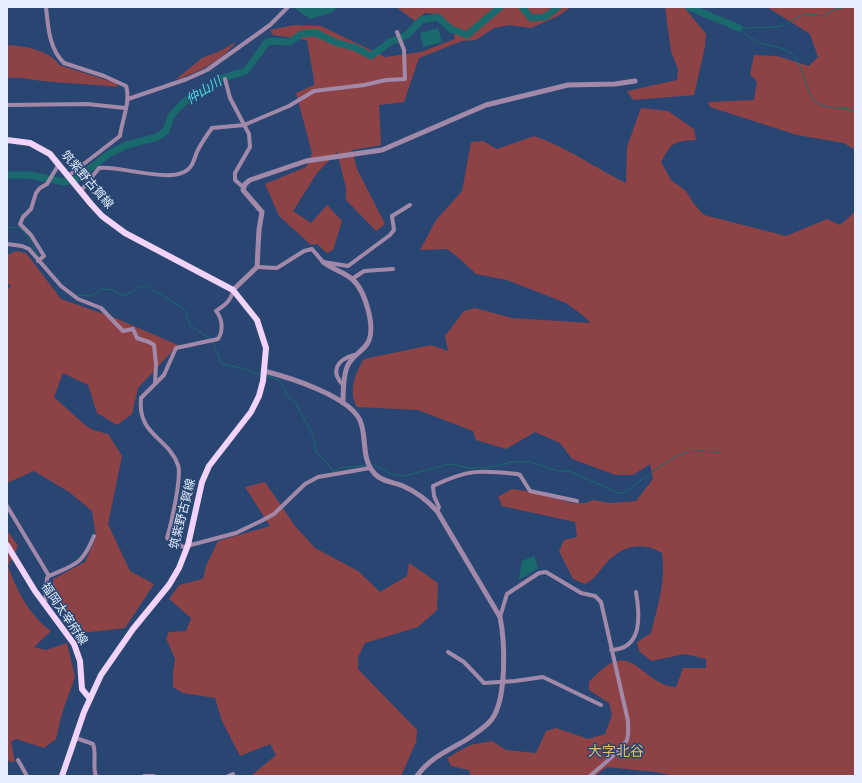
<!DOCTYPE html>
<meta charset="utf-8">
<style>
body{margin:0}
#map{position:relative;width:862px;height:783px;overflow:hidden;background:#294672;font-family:"Fira Sans Condensed",sans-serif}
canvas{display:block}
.frame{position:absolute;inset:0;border:8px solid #e4efff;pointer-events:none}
</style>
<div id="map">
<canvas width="862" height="783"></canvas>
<div class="frame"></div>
</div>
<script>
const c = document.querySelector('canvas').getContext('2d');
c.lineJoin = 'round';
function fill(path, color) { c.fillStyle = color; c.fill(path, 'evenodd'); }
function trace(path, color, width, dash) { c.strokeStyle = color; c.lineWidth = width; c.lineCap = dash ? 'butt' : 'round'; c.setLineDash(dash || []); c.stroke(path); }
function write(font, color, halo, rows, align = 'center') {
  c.font = font + ' "Fira Sans Condensed","Noto Sans JP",sans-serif'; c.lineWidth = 3; c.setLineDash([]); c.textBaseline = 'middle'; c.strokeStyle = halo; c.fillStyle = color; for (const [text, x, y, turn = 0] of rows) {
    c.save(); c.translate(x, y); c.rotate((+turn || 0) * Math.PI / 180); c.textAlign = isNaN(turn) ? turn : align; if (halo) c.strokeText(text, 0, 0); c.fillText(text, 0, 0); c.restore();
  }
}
const green = new Path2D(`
 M396,7h175l-13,9 -27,12 -22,-3 -15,3 -18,12 -14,1 -43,17 -15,44 -25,3 2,40 -29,5 5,19 28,55 -9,7 -30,-31v-12l-9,-36 -20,21 -24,38 18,12 16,-18 15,16 -9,29 -6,3 -10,-9 -6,1 -32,-29 -14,-32 41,-17 6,-14 -16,-60 18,-8v-5l-7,-40 -34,-5 -3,-5 24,-5 27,1 64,31 36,-5 34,-13 -2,-10 -15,-15 -13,-1 -10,8z
 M665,7h19l22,27 -1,13 -11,48 -61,5 -6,-9 50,-11 1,-11 -7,-17z
 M767,7h88v143l-11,-7 -47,-8 -87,-28 -2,-5 46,-2 3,-18 -7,-8 4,-19 23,1 32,10 9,-9 -8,-23z
 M236,42c-14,19 -39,31 -61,38l27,-22 18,-7z
 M7,45c17,1 43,5 52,20l57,18 2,4c-25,-3 -50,-3 -74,-6 -13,-1 -24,-5 -37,-3z
 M641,108l27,3 26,18 2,11c-23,1 -25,3 -35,22l10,18 15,11 8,13 10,11 82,21 41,-17 13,6 15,-13v564h-180l-19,-4 -49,-5 -12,9h-124l-2,-6 -18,-4 -4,-8 23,-13 22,-4 14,9 30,3 10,-22 10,-3 32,11 17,-5 7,-19 -3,-12 -20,-13v-8c44,-50 49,2 87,5l7,-19h23v-9l-21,-5 -34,7 -12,-10 -2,-9 14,-9c7,-29 15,-51 11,-80 -20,-12 -39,-7 -55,9 -8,9 -11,16 -22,22l-12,-5 -14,-28 5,-11 13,-3 -2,-15 -73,-16 -4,-9 14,-8 22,3 38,11h13l9,-3 16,3 26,-2 17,-22 -3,-15 -17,11h-17l-44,-16 -12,-16 -25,-11 -29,17 -30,-9 -3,-9 -55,-21 -61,-3c-9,-16 -2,-34 7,-48l67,-14 17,6 -3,-15 19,-25 11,-3 37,10 78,5 -5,-6 -19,-14 -59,-23 -31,-6 -16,-15 -13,-10 -27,1 16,-30 26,-29 9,-49 12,-1 14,8 37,-13c33,11 61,32 92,47l1,-36z
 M16,251l10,2 35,46 54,19 63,27 -40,43 -6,26 -15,11 -20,-12 -9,-28 -25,-12 -9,24 31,28 8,5 15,4 14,22 -14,68 22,47 24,13 -29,44 -43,5 -28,-34 -1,-20 32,-17 11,-25 -4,-26 -23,-19 -35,-21 -27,12v-192l4,-6 -4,-1v-29z
 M265,482l30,44 20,22 43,23 22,21 27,-16 2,-13 29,20 -1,27 -19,17 -53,16 -7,14v12l59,61 -1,12 -15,34h-150l25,-21 -6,-11 -30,12 -18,-35 -7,-23 -32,-5 -10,-6v-15l2,-13 -9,-21 3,-6 17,-1 5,-13 -22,-19 10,-14 24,-6 3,-13 12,-25 52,-15 -25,-39z
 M7,530l11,16 -10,20c9,25 21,49 43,65l-17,16 12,3 21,-7 8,34 -13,36 -6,26 -12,9 -28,-9 -5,3 4,20 -8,-1z`);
const water = new Path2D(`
 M298,7h39l-4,5 -23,7 -14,-10z
 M438,28l4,14 -19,5 -3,-14z
 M534,556l4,12 -19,12 3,-19z`);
const stream = new Path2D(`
 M739,28c7,8 18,15 29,17 7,2 17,3 23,8 15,12 13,46 30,52 11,4 23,2 34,6
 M739,28l37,-1 8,-2 20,-11 19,2 12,-7 12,-2
 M7,228l11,-1 7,6 14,24
 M76,295l15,1 12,-7 10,1 7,5h6l13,-8 8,-1 33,20 6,6 4,13 20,14
 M212,341l10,23 23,5 16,6
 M266,376l12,3 4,5 5,12 9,7 18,35 2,14 14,14 3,6 8,-4 26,-3
 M373,465l6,2 12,7 13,2 41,-11 8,-1 15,4h19l25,-6h19l27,9h11l49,22h6c15,-11 47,-38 64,-41 10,-2 21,0 31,0`);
const river = new Path2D(`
 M522,7l9,11 14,-1 13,-10
 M689,7l50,21
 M7,175h23l34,7 12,-3 34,-26 17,-8 30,-8 9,-6 5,-15 12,-13 12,-9 7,-2 14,-12 30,-9 21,-29 7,-1 16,1 11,-8 15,-1 19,9 21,6 15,8 19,-14 17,-7 14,-15 17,-3 13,12 16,6 33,-28`);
const minor = new Path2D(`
 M46,7c2,19 3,42 18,56l40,13 22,10c5,15 -4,34 -6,50l-52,40
 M225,79l5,19 19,36 1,13 -15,26v7l8,7
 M128,99l59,-20 20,-9 63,-45 18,-18
 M7,105l80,-1 38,4
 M80,192l19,-24c22,-3 79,19 92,-2 3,-4 4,-10 6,-14 4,-9 10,-17 15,-24l32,-3 45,-19 25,-15 50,-6 22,-5 19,-1 -1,-29 -7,-18
 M7,244l15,2 7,3 32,37 17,13 23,9 22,23 10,-2 4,9 12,4 5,3 2,19 -1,20
 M38,261l6,-5 -13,-21 -11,-11 3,-7 8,-8 5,-16 4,-5 7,-4 12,-20
 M257,267l20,1 27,-17 8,-2 11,13 25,4 42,-31 4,-5 -2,-14 18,-11
 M352,279l12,-8 29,-2
 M233,290c-2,11 -8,15 -17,21 6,7 8,19 2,28l-42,9 -12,27 -23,23c-4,37 27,39 37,67 4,12 -7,59 -11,73l16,9 53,-14 25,-12 13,-7 31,-30 13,-7 52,-9
 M344,386c-14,-14 -8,-26 10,-31
 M7,506l42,70 -2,2 -2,27
 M437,511l2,-4 -5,-11 -1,-10c35,-17 47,-16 84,-12l3,1 10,16 47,10
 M49,576c27,-12 33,-11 45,-40
 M500,617l7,-23 32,-21 7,-1 35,21 14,3 6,6 27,119c0,6 1,13 -1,19 -6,11 -27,27 -37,36
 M611,650c32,-1 29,-35 25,-58
 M448,652l16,10 20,21 31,-2 28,-4 58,28
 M76,738l17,6c4,11 -1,22 3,32
 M18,760l9,16
 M144,776h10
 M228,776l5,-2`);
const tertiary = new Path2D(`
 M323,262c9,7 21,10 29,17 13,11 25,50 15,65 -6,9 -15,11 -20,23 -4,11 -4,24 -4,36
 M233,290l24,-23 2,-37 3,-18 -19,-22 2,-6 5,-4 56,-19 76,-11 104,-45 82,-20 47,-1 20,-3
 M264,371c24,6 89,26 97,52 6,18 0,36 14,51 7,8 19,8 28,12 14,6 24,14 34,25l63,106c5,24 7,81 -8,102 -5,7 -16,14 -23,19 -19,12 -39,19 -52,38`);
const primary = new Path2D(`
 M7,140l23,3 20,11 41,50 11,12 23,17 108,57 24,30 9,28 -3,33 -4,15 -8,16 -42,54 -7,16 -14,63 -9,23 -10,17 -36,44 -32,46 -17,37 -22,64
 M7,545l28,46 39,53 6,17 2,28 8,10`);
const streetNames = [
 ["筑紫野古賀線",87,180,49],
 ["筑紫野古賀線",183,514,-76],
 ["福岡太宰府線",64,614,56]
];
const waterNames = [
 ["仲山川",204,91,-32]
];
const quarterNames = [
 ["大字北谷",616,752]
];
fill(green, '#8d4246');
fill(water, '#1a6a6d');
trace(stream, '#1a6a6d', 1);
trace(river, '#1a6a6d', 7);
trace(minor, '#a289aa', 4);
trace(tertiary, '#a289aa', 5);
trace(primary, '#f2d3fb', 6);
write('12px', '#e4efff', '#294672', streetNames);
write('italic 13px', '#49dde2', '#294672', waterNames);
write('14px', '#e5ba75', '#294672', quarterNames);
</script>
